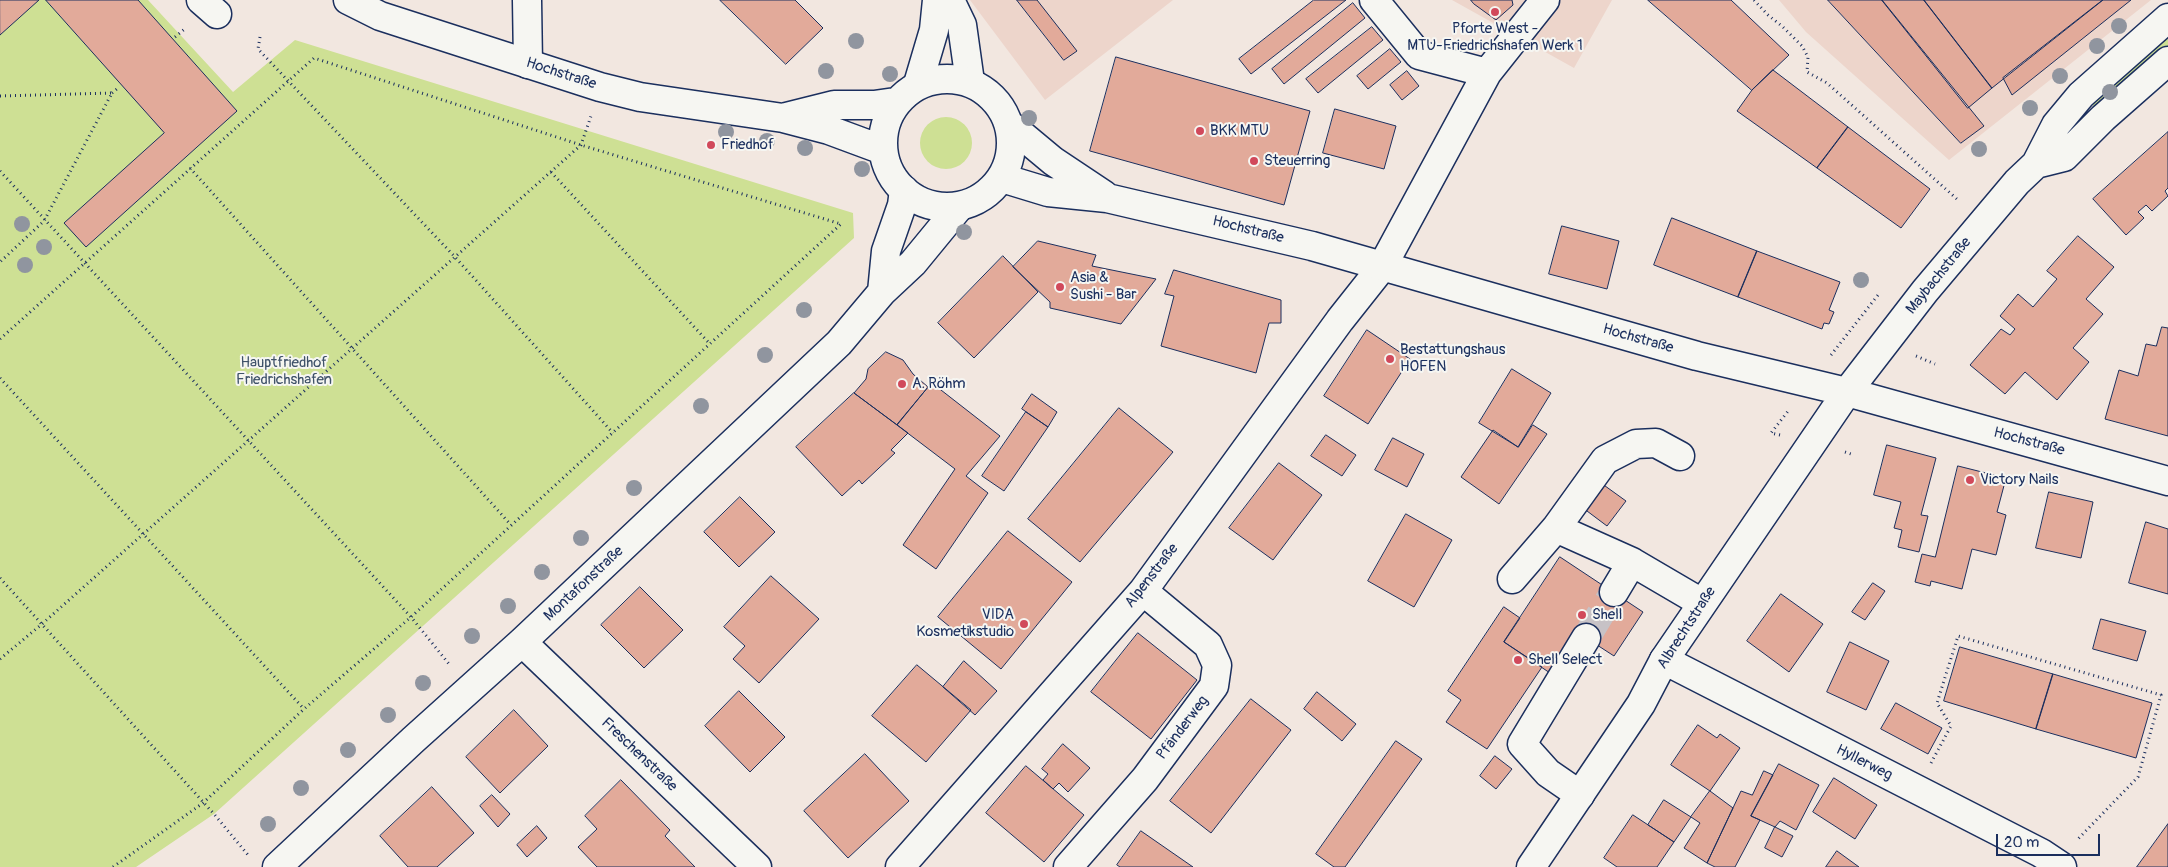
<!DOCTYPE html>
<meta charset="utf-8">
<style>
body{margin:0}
#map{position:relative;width:2168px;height:867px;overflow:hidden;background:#f2e7e0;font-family:Pangolin,sans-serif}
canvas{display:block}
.scale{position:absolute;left:1996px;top:834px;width:104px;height:22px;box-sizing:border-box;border:2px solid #1b2f5e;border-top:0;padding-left:6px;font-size:15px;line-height:18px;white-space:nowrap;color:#1b2f5e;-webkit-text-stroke:4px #f6f6f2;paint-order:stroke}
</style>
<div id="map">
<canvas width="2168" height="867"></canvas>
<div class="scale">20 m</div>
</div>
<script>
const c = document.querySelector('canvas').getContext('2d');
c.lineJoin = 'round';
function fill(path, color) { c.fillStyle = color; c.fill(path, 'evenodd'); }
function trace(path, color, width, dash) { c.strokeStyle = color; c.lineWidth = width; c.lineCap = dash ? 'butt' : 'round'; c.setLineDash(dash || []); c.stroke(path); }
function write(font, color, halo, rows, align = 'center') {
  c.font = font + ' Pangolin,sans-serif'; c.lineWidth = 4; c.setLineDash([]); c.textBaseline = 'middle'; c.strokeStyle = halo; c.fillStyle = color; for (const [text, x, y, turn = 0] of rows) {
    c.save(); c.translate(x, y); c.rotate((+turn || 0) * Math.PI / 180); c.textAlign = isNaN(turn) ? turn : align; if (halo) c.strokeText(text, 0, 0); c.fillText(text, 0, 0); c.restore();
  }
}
const built = new Path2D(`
 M970,0h203l-128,100z
 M1452,0h160l-38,68z
 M1779,0h372l-202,160 -143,-128z`);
const green = new Path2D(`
 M0,0h148l85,92 62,-52 558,173 1,25 -640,576 -78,53h-136z
 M2168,37v11l-72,61 -5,-6z
 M920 143a26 26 0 1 1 52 0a26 26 0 1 1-52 0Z`);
const building = new Path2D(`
 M0,0h39l-39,35z
 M46,0h92l99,111 -151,136 -22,-24 100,-90z
 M720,0h75l28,28 -37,36z
 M1017,0h20l40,51 -13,9z
 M1314,0h32l-95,74 -12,-15z
 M1471,0h41l1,5 -17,15 -22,-16z
 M1648,0h83l58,55 -37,35z
 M1828,0h54l102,126 -23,17z
 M1882,0h42l68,88 -24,20z
 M1924,0h179l-111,88z
 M2103,0h28l-119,95 -9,-17z
 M1353,3l12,15 -81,66 -12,-15z
 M1372,27l11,13 -65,53 -12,-14z
 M1390,49l11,13 -33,27 -11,-13z
 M1116,57l194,54 -26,94 -194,-54z
 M1773,70l75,57 -31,41 -80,-57 15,-21z
 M1407,71l12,15 -17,14 -12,-15z
 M1335,109l61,17 -12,43 -61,-16z
 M1848,127l82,62 -29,39 -84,-60z
 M2168,132v56l-3,3 3,5 -16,15 -6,-6 -8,7 6,6 -18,17 -33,-36z
 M1672,218l85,33 -19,46 -84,-32z
 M1562,226l57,15 -12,48 -58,-15z
 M2078,236l36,31 -28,32 17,15 -30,34 16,14 -32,38 -32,-28 -20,22 -35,-29 31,-36 9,6 5,-6 -15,-13 18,-22 15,13 24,-28 -10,-8z
 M1038,241l58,14 -4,11 64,13 -35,45 -71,-16v-6l-37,-35z
 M1757,251l83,31 -11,28 5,2 -5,12 -5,-1 -2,6 -84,-32z
 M1003,256l35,36 -64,66 -36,-35z
 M1174,270l107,30v23h-12l-13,50 -95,-27 13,-50 -9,-2z
 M2162,327l6,1v108l-63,-17 14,-49 19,6 8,-32 10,2z
 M1367,330l43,29 -42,65 -44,-28z
 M886,352l17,8 10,14 15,13 -31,38 -43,-32 12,-14 2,-10z
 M1512,369l39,24 -33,54 -39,-24z
 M932,383l68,53 -34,40 22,17 -52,76 -33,-24 52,-76 -58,-44z
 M854,393l54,40 -17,17 4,3 -33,31 -3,-4 -17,16 -46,-49z
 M1032,394l25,18 -9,15 -26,-18z
 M1119,408l54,44 -93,110 -52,-43z
 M1026,412l22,15 -44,64 -22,-15z
 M1533,425l14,9 -48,70 -38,-27 32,-47 25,17z
 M1326,435l30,20 -14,21 -31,-20z
 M1393,438l31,16 -17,33 -32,-17z
 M1887,445l49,13 -15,57 7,1 -9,36 -21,-5 4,-17 -8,-2 7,-26 -27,-7z
 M1279,463l43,32 -49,65 -44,-32z
 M1958,466l48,12 -9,34 9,3 -10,40 -24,-6 -10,40 -31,-8 -1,5 -15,-4 7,-28 13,3z
 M1601,483l25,18 -19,25 -24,-18z
 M2049,492l44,10 -12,56 -45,-10z
 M740,497l35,35 -36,35 -35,-35z
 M1406,514l46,26 -38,67 -46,-26z
 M2146,522l22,7v65l-39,-11z
 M1008,531l64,51 -71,87 -63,-52z
 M1560,557l83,55 -29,44 -37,-24 -27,41 -46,-31z
 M771,576l48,43 -60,64 -26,-24 12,-13 -21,-19z
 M1873,583l12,8 -20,29 -13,-8z
 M640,587l43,43 -39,38 -43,-43z
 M1781,594l42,30 -34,48 -42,-31z
 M1504,607l16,11 -16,24 38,25 -55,82 -41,-27 15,-22 -13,-9z
 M2101,619l45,12 -9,30 -44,-12z
 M1138,633l59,47 -46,59 -60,-47z
 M1850,642l39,19 -23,49 -39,-18z
 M1960,647l93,27 -17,55 -92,-28z
 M964,661l33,30 -22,24 -32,-28z
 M917,665l54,45 -45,52 -54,-46z
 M2053,674l99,29 -16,55 -100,-29z
 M739,691l46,46 -35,35 -45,-46z
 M1317,692l39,32 -14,17 -38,-32z
 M1251,699l40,31 -80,103 -41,-32z
 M1896,703l46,25 -14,26 -47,-25z
 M514,710l34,36 -48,47 -34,-36z
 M1698,725l19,13 3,-4 20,14 -30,43 -39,-26z
 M1396,741l26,18 -77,108h-11l-18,-13z
 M1063,744l27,24 -22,24 -9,-9 -6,6 -10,-9 5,-6 -6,-5z
 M865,754l44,47 -61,57 -44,-47z
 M1495,756l17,13 -16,20 -16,-13z
 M1779,764l40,21 -23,45 -16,-9 -5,6 -24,-11z
 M1026,766l58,49 -40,47 -58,-49z
 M1764,771l9,4 -22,41 9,4 -25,47h-20l-8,-4 34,-72 11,4z
 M1834,778l43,27 -22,34 -42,-27z
 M621,780l49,50 -5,6 30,31h-98l-19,-20 19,-18 -12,-13z
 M432,787l42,46 -37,34h-29l-28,-31z
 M1710,791l23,17 -26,55 -23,-15 16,-25 -9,-6z
 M492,795l18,19 -12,13 -18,-21z
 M1664,800l27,17 -17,25 -26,-17z
 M1633,815l41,27 -17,25h-40l-13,-9z
 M2168,824v43h-31z
 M537,826l10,12 -20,19 -10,-12z
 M1775,827l18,9 -11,21 -17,-9z
 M1141,831l52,36h-73l-3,-2z
 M1837,851l22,16h-33z`);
const minorTunnel = new Path2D(`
 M1586,638l28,-46`);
const path = new Path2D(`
 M1754,0l14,15 15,12 19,19 6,11 -1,15 20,11 131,117
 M175,37l11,-9
 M260,37l-2,12 197,208 158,176
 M112,93l6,-5
 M0,96l112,-3 -68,128 -44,41
 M190,168l321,357
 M0,171l411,446 38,47
 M551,172l159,172
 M0,339l314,-281 267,87 260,79 -430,393 -107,92 -101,94 -90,64
 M1831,355l47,-60
 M1916,356l19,8
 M0,378l304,331
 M1780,435l-9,-2 18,-23
 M1845,452l6,2
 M0,578l214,236 34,41
 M0,659l42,-35 539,-479 10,-29
 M1931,763l20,-37 -14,-23 21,-67 203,59 -23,82 -61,63`);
const minor = new Path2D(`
 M201,0l16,14
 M527,0l1,64
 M950,0l12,25 8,57
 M1374,0l45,55 68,18
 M918,84l16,-54 3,-30
 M882,292l4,-41 16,-46 2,-15
 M1556,528l49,-68 31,-16 20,-1 24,13
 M1512,579l44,-51 76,34
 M1614,592l18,-30 70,41
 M522,642l235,225
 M1664,660l377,193 21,14
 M1580,795l-32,-22 -26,-29 64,-106
 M277,867l136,-127 109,-98 317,-299 43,-51 31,-29 46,-56
 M900,867l243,-276 197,-271 42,-53 105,-194 58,-73
 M1068,867l77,-88 69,-93 3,-21 -9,-20 -65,-54`);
const major = new Path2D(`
 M348,0l32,16 220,71 40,10 143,21 46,12 54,20
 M883 143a64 64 0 1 1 128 0a64 64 0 1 1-128 0Z
 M786,117l48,-12h40l21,-3
 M1011,126l42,35 51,34
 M2036,164l28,-7 39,-39 65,-57
 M1002,178l46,14 59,6 205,48 385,110 150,36 321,89
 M1531,867l110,-163 23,-44 183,-268 78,-101 92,-109 19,-18 20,-39 25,-30 87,-77`);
const trees = [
 [2119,26],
 [856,41],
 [2097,46],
 [826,71],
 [890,74],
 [2060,76],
 [2110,92],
 [2030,108],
 [1029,118],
 [726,132],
 [767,141],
 [805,148],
 [1979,149],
 [862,169],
 [22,224],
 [964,232],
 [44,247],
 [25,265],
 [1861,280],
 [804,310],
 [765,355],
 [701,406],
 [634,488],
 [581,538],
 [542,572],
 [508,606],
 [472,636],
 [423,683],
 [388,715],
 [348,750],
 [301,788],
 [268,824]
];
const markers = [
 [1495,12,5,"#d1495b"],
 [1200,131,5,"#d1495b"],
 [711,145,5,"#d1495b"],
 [1254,161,5,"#d1495b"],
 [1060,287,5,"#d1495b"],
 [1390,359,5,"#d1495b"],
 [902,384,5,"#d1495b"],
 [1970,480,5,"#d1495b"],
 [1582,615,5,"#d1495b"],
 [1024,624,5,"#d1495b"],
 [1518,660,5,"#d1495b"]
];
const poiNames = [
 ["Pforte West -",1495,29,"center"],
 ["MTU-Friedrichshafen Werk 1",1495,46,"center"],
 ["BKK MTU",1210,131],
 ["Friedhof",721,145],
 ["Steuerring",1264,161],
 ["Asia &",1070,278],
 ["Sushi - Bar",1070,295],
 ["Bestattungshaus",1400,350],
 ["HOFEN",1400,367],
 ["A. Röhm",912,384],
 ["Victory Nails",1980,480],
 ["VIDA",1014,615,"right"],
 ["Kosmetikstudio",1014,632,"right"],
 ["Shell",1592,615],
 ["Shell Select",1528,660]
];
const streetNames = [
 ["Hochstraße",561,74,18],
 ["Hochstraße",1248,230,14],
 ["Maybachstraße",1939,276,-51],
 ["Hochstraße",1638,339,16],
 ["Hochstraße",2029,442,15],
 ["Alpenstraße",1152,576,-52],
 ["Montafonstraße",584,584,-43],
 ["Albrechtstraße",1687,628,-57],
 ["Pfänderweg",1183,728,-53],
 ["Freschenstraße",639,755,44],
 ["Hyllerweg",1864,763,27]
];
const parkNames = [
 ["Hauptfriedhof",284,363],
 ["Friedrichshafen",284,380]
];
fill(built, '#edd5cb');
fill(green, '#cee094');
fill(building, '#e2aa9a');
trace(building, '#1b2f5e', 1);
trace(minorTunnel, '#c7c2c6', 28, [28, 14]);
trace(minor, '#1b2f5e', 31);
trace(major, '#1b2f5e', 31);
trace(path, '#1b2f5e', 3, [1, 4]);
trace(minor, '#f6f6f2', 28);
trace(major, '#f6f6f2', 28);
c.fillStyle = '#90959f';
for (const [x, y] of trees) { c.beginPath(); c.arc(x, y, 8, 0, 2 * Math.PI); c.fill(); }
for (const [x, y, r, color] of markers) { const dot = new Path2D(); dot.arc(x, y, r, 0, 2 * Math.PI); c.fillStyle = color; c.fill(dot); trace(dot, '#f6f6f2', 2); }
write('15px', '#1b2f5e', '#f6f6f2', poiNames, 'left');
write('15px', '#1b2f5e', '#f6f6f2', streetNames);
write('15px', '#3f5269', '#f6f6f2', parkNames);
</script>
